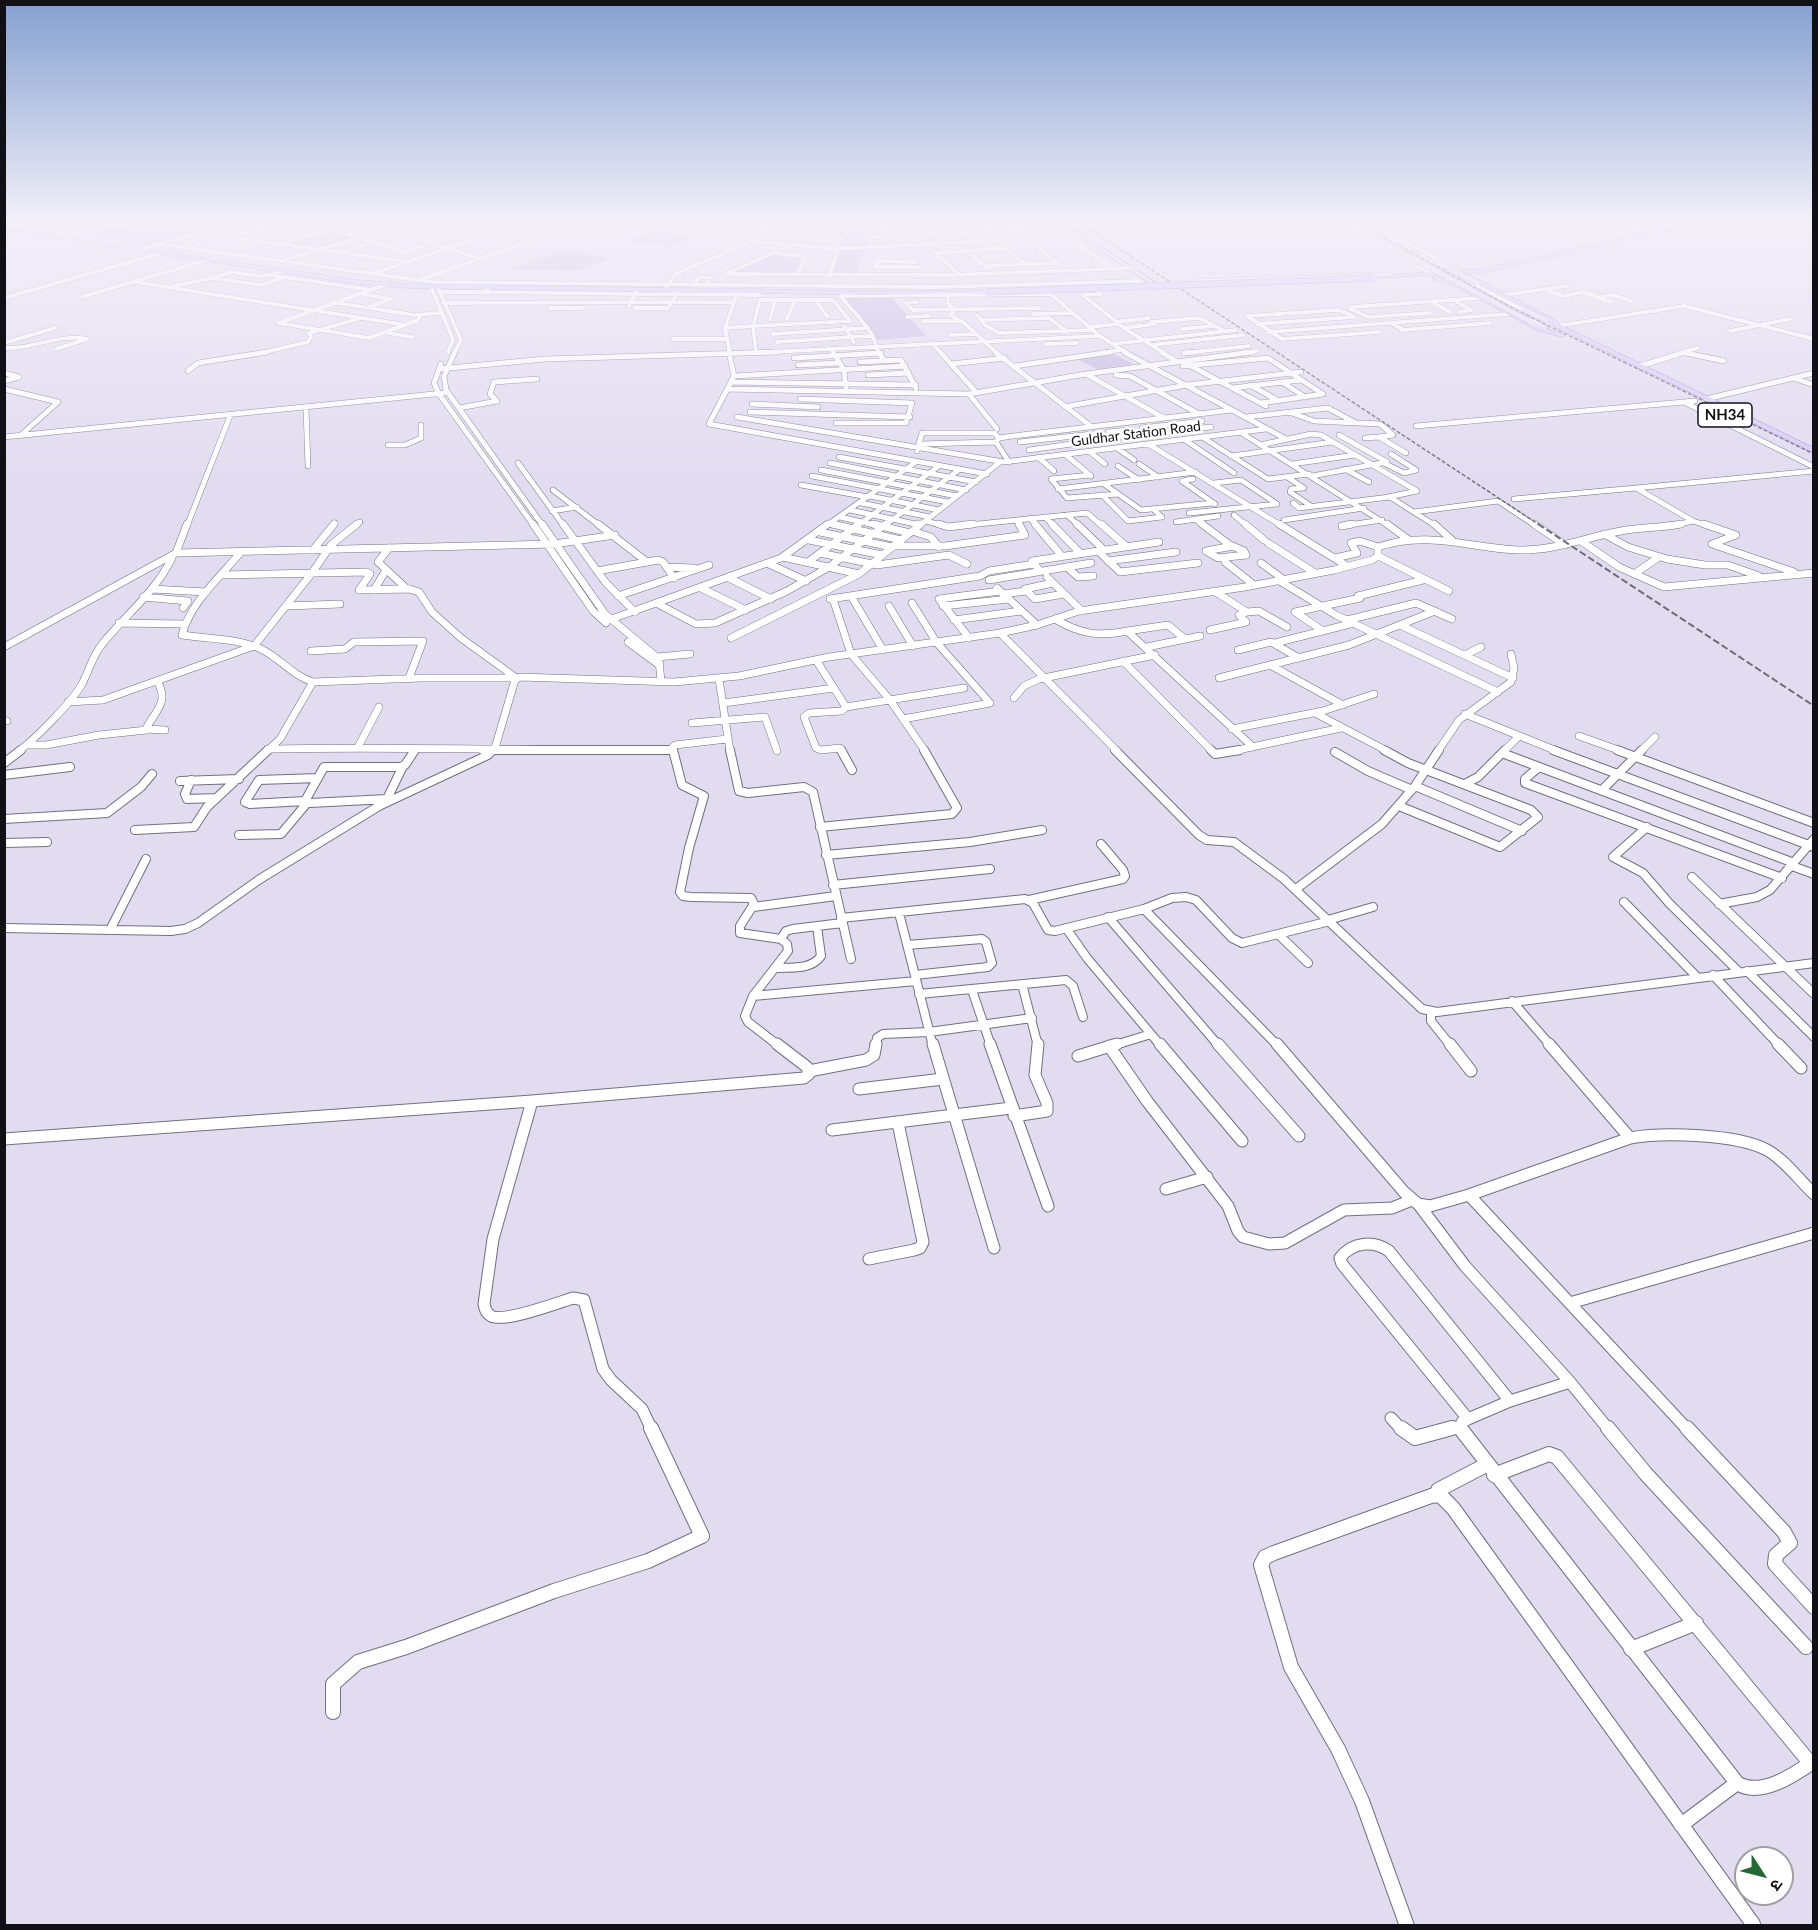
<!DOCTYPE html>
<meta charset="utf-8">
<style>
body{margin:0}
#map{position:relative;width:1818px;height:1930px;overflow:hidden;background:#e1dcf0;font-family:Lato,"Noto Sans Devanagari",sans-serif}
canvas{display:block}
.frame{position:absolute;inset:0;border:6px solid #121017;pointer-events:none}
.north{position:absolute;left:1734px;top:1846px;width:60px;height:60px;box-sizing:border-box;background:#fff;border:2px solid #a09fa2;border-radius:50%;rotate:126deg;font-size:16px;font-weight:700;line-height:24px;text-align:center;color:#121017}
.north::after{content:'';display:block;margin:auto;width:21px;height:27px;background:#246935;clip-path:polygon(50% 0,100% 100%,50% 72%,0 100%)}
</style>
<div id="map">
<canvas width="1818" height="1930"></canvas>
<div class="frame"></div>
<div class="north">उ</div>
</div>
<script>
const c = document.querySelector('canvas').getContext('2d');
c.lineJoin = 'round';
function fill(path, color) { c.fillStyle = color; c.fill(path, 'evenodd'); }
function trace(path, color, width, dash) { c.strokeStyle = color; c.lineWidth = width; c.lineCap = dash ? 'butt' : 'round'; c.setLineDash(dash || []); c.stroke(path); }
function write(font, color, halo, rows, align = 'center') {
  c.font = font + ' Lato,sans-serif'; c.lineWidth = 5; c.setLineDash([]); c.textBaseline = 'middle'; c.strokeStyle = halo; c.fillStyle = color; for (const [text, x, y, turn = 0] of rows) {
    c.save(); c.translate(x, y); c.rotate((+turn || 0) * Math.PI / 180); c.textAlign = isNaN(turn) ? turn : align; if (halo) c.strokeText(text, 0, 0); c.fillText(text, 0, 0); c.restore();
  }
}
const green = new Path2D(`
 M147,220h94l-94,25 -61,-9z
 M830,220h23l17,27 -28,1 -4,-25z
 M333,230l21,7 -33,10 -35,-4z
 M654,231l42,6 -25,10 -45,-6z
 M841,250h23l-7,23 -24,-1z
 M562,251l50,7 -34,12 -66,-1z
 M774,254l28,3 -8,15h-60z
 M845,297h46l35,39 -48,4z
 M1112,353l21,11 -34,6 -24,-12z`);
const minorFar5 = new Path2D(`
 M360,220l121,39
 M411,220l61,20
 M449,220l43,13
 M683,220l158,18 -12,39
 M772,220l22,3
 M1338,220l94,54
 M1574,220l32,2 46,10
 M1631,220l39,8
 M951,225l56,-4
 M473,227l22,-7
 M864,230l46,-3
 M1376,230l20,7 66,35
 M775,231l28,-11
 M200,233l209,29
 M812,234l32,-11
 M236,235l55,-15
 M1066,236l48,33
 M866,238l195,-12
 M260,239l55,-16 90,29
 M1026,239l32,24
 M750,241l77,7h33l220,-13
 M283,243l50,-14
 M158,244l275,38 504,5 204,-6
 M145,248l101,-28
 M346,251l29,-9
 M933,251l28,25
 M967,251l21,18
 M400,253l32,-10
 M775,253l30,4 -7,17
 M936,253l69,-5 19,16
 M281,261l106,-32
 M915,262l-37,-1 -3,6h45
 M985,266l72,-3
 M285,270l-15,5 102,15
 M730,272l59,-26
 M372,274l159,-54
 M727,274l223,1 182,-7
 M270,275l-12,1 -26,-4 -20,6 49,7 24,-8
 M419,280l172,-60
 M1201,281l188,-6
 M1468,281l59,31
 M135,282l271,43
 M694,285l5,-8 12,1 -5,7
 M174,286l38,-8
 M431,287l22,53 -5,12
 M438,288l23,52 -7,13
 M666,288l7,-11 7,-5 74,-32
 M488,289l-5,3 152,2 -6,12
 M1096,289l5,5 -18,1 41,33 40,25
 M637,290l-2,4 125,1
 M1047,291l53,45 27,17
 M1548,291l15,5 20,-4 28,10
 M440,292h43
 M947,293l1,10 6,8 -4,4 13,7 34,31
 M363,294l28,5 -22,8
 M1504,295l63,-9
 M82,297l132,-39
 M1601,297l12,-2 18,6
 M4,298l161,-46
 M760,300h73l17,21 -97,5z
 M815,300l13,17
 M1453,300l18,10 -12,2
 M917,302l-11,1 7,7 127,-2
 M1432,302l18,10
 M337,303l77,12 28,-2
 M444,303l290,-1
 M1352,307l-1,2 17,8 62,-4
 M1352,307l127,-9
 M550,308h34
 M634,308h34l11,-17
 M1519,313l26,15
 M1033,314l39,-1
 M977,315l8,10 14,8 94,-3
 M1247,316l35,23 97,-7
 M1247,316l92,-6 14,6
 M907,317l22,-1
 M787,319l8,-19
 M770,320l5,-20
 M981,320l68,-2 16,12
 M923,321h37
 M1115,322l34,-4
 M1151,322l48,-4 24,12
 M1390,322l13,8 87,-7
 M279,323l90,15 49,-18 3,-5
 M279,323l108,-39
 M1257,324l97,-7
 M753,326l3,27
 M1557,326l127,-20 130,33
 M1089,327l30,-3
 M725,328l28,-2
 M1124,328l31,-4
 M1182,329l32,-3
 M1730,331l60,-12
 M1269,332l239,-18
 M388,333l24,4
 M773,334l95,-6
 M951,335l25,-1
 M673,339h54
 M777,342l74,-5 -7,-11
 M854,342l-3,-5 22,-1
 M4,343l51,-15
 M932,343l9,10
 M1046,344l31,-1
 M1112,344l124,-14
 M1151,345l92,-10
 M4,348c29,2 54,-15 83,-9l-31,10
 M831,349l3,4
 M261,353l47,-11 3,-5 -2,-4 52,-15
 M730,353l-5,-25 13,-37
 M748,353l352,-17
 M878,353h3
 M879,353c-4,-6 -3,-12 -7,-18 -8,-14 -21,-26 -32,-39l210,-2
 M1100,353l21,-3
 M1184,353l65,-7
 M1241,353l16,-2
 M1681,353l16,-5`);
const minorFar4 = new Path2D(`
 M455,352l-11,24 2,14 97,136
 M729,352l5,24 -25,48 278,50
 M833,352l11,18 2,19
 M878,352l6,8
 M940,352l36,40
 M995,352l97,75
 M1124,352l162,87
 M1161,352l15,9
 M1184,353l12,-1
 M1686,353l38,8
 M794,358l87,-5
 M860,362l41,-2 15,28
 M441,364l-7,19 5,11 95,132
 M951,364l54,-6
 M798,365l40,-2
 M1015,366l95,-14
 M1183,366l85,-8 55,36 -62,9
 M1191,366l75,40
 M1640,366l45,-14
 M439,369l106,-10 233,-7
 M188,371l10,-8 69,-11
 M4,373l15,4 -15,4
 M1086,374l78,44
 M868,375l41,-2
 M1116,375l14,1 69,38
 M734,376l171,-10
 M1793,378l21,7
 M731,382l185,3
 M1282,382l23,15
 M1250,385l29,16
 M1232,388l69,-8
 M4,389l54,13 -37,33
 M728,389l241,5 117,-20 166,-22
 M969,394l28,35
 M800,399l112,4 -6,20h-70
 M1706,399l108,-26
 M497,401l-7,-7 4,-12 43,-3
 M1684,402l130,65
 M752,404l66,3
 M1069,406l118,-21 114,-13
 M306,408l2,58
 M459,408l38,-7
 M750,412l160,5
 M1289,412l25,9 66,3 13,11 -14,2
 M737,417l267,45 262,-33
 M1246,417l82,-9 26,14
 M1416,426l279,-25
 M1142,428l60,-7
 M1108,432l20,-2
 M1240,432l149,94
 M1151,434l60,-7
 M4,437l440,-44
 M1202,437l66,42 41,-5
 M1365,438l14,-1 27,16
 M1185,440l49,33
 M996,442l3,-4 14,-2 219,-26
 M1020,442l81,-9
 M920,444l76,-2 13,20
 M1148,444l134,82
 M388,445h17l16,-7v-13
 M1260,445l51,-11 10,1 96,56 -29,6
 M1117,448l17,12
 M1029,450l120,-17
 M917,451l5,-18h72l5,5
 M1090,452l15,12
 M1066,455l25,21
 M1231,456l102,-14
 M839,457l137,25
 M1038,457l16,14
 M518,463l46,63
 M830,463l136,27
 M1384,463l20,10 12,-3 -25,-16
 M1139,464l19,13
 M1292,464l63,-9
 M1118,466l21,14
 M1345,469l24,13
 M821,470l136,26
 M1090,475l-39,4 16,19 51,-4
 M812,476l136,26
 M1312,476l75,-14 -48,-27
 M1287,477l17,11 -13,1 -1,3 21,14
 M1193,479l-11,2 33,23
 M1104,484l37,26 72,-7
 M801,485l67,12
 M1058,489l138,-17
 M553,490l47,36
 M1102,495l26,26 34,-4 -9,-8
 M870,496l69,14
 M1514,499l122,-11
 M861,503l69,14
 M1293,503l6,5 91,-11 46,29
 M850,510l70,15
 M552,511l25,-4
 M1414,512l84,-11 38,25
 M1189,513l88,-9 -36,-24 -27,3
 M1067,515l12,11
 M1234,515l13,11
 M840,517l39,9
 M1045,517l9,9
 M1030,518l7,8
 M1195,519l9,7
 M1017,520l3,6
 M1284,520l80,-12
 M926,521l18,5
 M1693,521l15,5
 M1176,522l42,-6
 M830,524l9,2
 M187,526l43,-110
 M333,526l2,-3
 M355,526l5,-4
 M826,526l90,-64
 M857,526l82,-60
 M884,526l76,-57
 M919,526l81,-64
 M958,526l129,-13 15,13
 M1342,526l40,-6
 M1671,526l22,-5 -57,-33 178,-17`);
const minorFar3 = new Path2D(`
 M533,524l60,87 13,12
 M542,524l63,90 54,45 2,23
 M563,524l43,59 29,29
 M598,524l49,38
 M832,524l69,16
 M873,524l37,9
 M918,524l2,1
 M939,524l9,3 25,-3
 M1035,524l26,31
 M1052,524l28,29
 M1077,524l27,26
 M1101,524l25,22
 M1202,524l28,21 14,6 2,4
 M1245,524l19,16
 M1279,524l68,42
 M1387,524l22,16
 M1434,524l18,16
 M1534,524l31,21
 M1704,524l32,11 -24,9 82,28
 M1342,526l10,-2
 M912,531l19,6 8,10
 M820,532l72,15
 M1604,534l24,13 39,12 38,6h23l31,11
 M809,540l73,15
 M1581,541l38,26 45,20 150,-14
 M1268,543l47,30
 M894,546h51l80,-11 -6,-11
 M1233,546l-27,5 12,7 28,-3
 M389,548l-11,14 28,26 13,4 13,20 29,26 54,39
 M313,550l21,-26
 M1098,551l22,21 78,-9
 M241,552c-21,25 -51,51 -59,83 26,4 55,3 79,14 19,9 32,27 52,33l108,-4h96
 M176,553l378,-9 61,-9
 M820,553l57,12 72,-10 18,9
 M1378,556l71,35
 M783,557l76,17
 M1335,558l22,-5 -6,-10 9,-2 18,6
 M1108,561l68,-9
 M808,562l51,-38
 M1225,562l29,23
 M1261,563l22,16
 M769,564l37,17
 M667,567l27,1
 M1067,567l11,10 15,-1
 M597,571l61,-11 5,2 11,16
 M1040,571l-8,-10 127,-19
 M1634,574l25,-17
 M222,575l144,-3 4,2 -11,16 51,-1
 M1047,577l35,34
 M729,578l42,21
 M989,580l102,-17
 M1278,580l58,35 162,77
 M1053,583l-28,6 10,10 29,-5
 M701,588l45,22
 M997,588l40,37
 M152,589l54,3
 M374,590l12,-20
 M1214,591l33,21 12,-1 28,16
 M1003,594l23,-3
 M618,596l91,-31
 M851,596l32,54
 M1358,596l65,-16
 M143,597l45,4 -5,7
 M830,599l150,-23 9,-5 45,-7
 M833,599l18,55 39,46 35,51
 M658,604l38,20 19,-1 72,-32 42,-24 57,-43
 M287,606l53,-2
 M889,606l24,40
 M943,606l66,-7
 M1055,619c25,15 44,18 72,12l126,116
 M954,620l67,-9
 M1347,620l69,-17 36,16
 M606,621l175,-63 47,-34
 M119,623l66,1
 M1400,625l113,53
 M1210,630l36,-8 -7,-7 8,-3
 M1127,631l41,-6 17,14
 M1323,631l-28,-19 65,-14
 M1000,633l117,118
 M731,638l128,-64 62,-50
 M969,638l-30,-39 61,-8
 M628,642l31,23
 M1275,643l79,-20
 M4,647l172,-94 11,-29
 M1147,647l53,-11
 M1238,650l33,-8 28,16
 M311,651l34,-2 9,-7 69,-1 -14,37
 M1465,655l16,-8
 M657,657l33,-3
 M816,660l30,47 -4,4 -33,2 -5,4 12,31 5,2 19,-2 2,3
 M1123,661l89,90
 M1270,665l73,40
 M1219,678l130,-33 86,-34
 M719,679l11,72
 M157,681c13,22 -2,29 -11,48l19,1
 M1014,698l10,-12 15,-7 116,-24
 M68,702l35,-2 151,-54 58,-73 19,-28 26,-21
 M724,703l110,-15
 M846,707l118,-19
 M1315,713l72,38
 M1465,714l92,37
 M903,719l87,-16 -53,-60 -25,-40
 M4,720l3,1
 M692,723l73,-6 12,34
 M1232,729l91,-18 51,-17
 M1579,736l42,15
 M28,745h18l53,-10 48,-5
 M358,747l21,-40
 M268,749c135,-3 269,2 404,1
 M19,751c16,-12 54,-50 63,-67 8,-15 9,-26 21,-41 23,-28 53,-52 69,-85
 M267,751l13,-12 33,-57
 M414,751l2,-3
 M492,751l3,-3 20,-68 5,-3 154,5 65,-6 90,-19 171,-24 37,-8 42,-14 166,-24 89,-17 38,-10 6,-4v-9c51,-17 90,1 140,3 36,1 69,-13 103,-19 20,-4 40,-3 60,-7
 M673,751l-1,-3 3,-3 52,-6
 M1233,751l108,-23
 M1438,751l21,-31 52,-38 3,-14 -3,-14
 M1504,751l14,-14
 M1641,751l14,-14`);
const minorFar2 = new Path2D(`
 M483,750h189
 M673,750l9,35 22,11 -15,52 -9,44 3,4 8,1 60,1 3,6 -14,22v7l41,6 6,5 1,7 -35,45 -8,20 3,6 31,24
 M730,750l9,41 9,2 56,-6 9,5 38,167
 M841,750l11,20
 M1115,750l84,85 8,5 27,2 50,37 138,130 15,3 377,-49
 M1211,750l4,4 25,-4
 M1384,750l24,13 123,47 7,7 -38,30 -101,-41
 M1553,750l261,97
 M1617,750l197,73
 M1335,752l33,19 44,19
 M1502,753l292,110
 M4,763l17,-13
 M1539,767l-14,12v4l257,95
 M4,775l66,-8
 M191,780l-6,14 2,5 30,-1
 M180,781l59,-2
 M1465,784l13,-7 27,-27
 M1415,786l107,45
 M1602,790l40,-40
 M387,799l-77,4 -5,-2 19,-34h77l4,-2 10,-15
 M387,799l16,-33
 M305,801l-55,3 -5,-2 14,-22 59,-2
 M4,819l103,-6 34,-26 11,-13
 M820,827l132,-13 5,-6 -33,-58
 M1647,827l-34,30 30,16 26,30 70,69
 M135,830l59,-3 13,-20 61,-57
 M239,835l42,-1 26,-31
 M4,843l43,-1
 M826,855l144,-13 72,-12
 M1792,866l22,8
 M1692,877l122,117
 M833,885l157,-16
 M1296,889l86,-65 33,-38 24,-36
 M1029,900l94,-21 2,-3 -2,-6 -22,-26
 M1624,902l73,75
 M1719,904l38,-7 13,-7 44,-51
 M753,907l83,-11
 M1144,909l134,137
 M899,913l34,133
 M1108,917l111,129
 M841,918l184,-19 8,4 15,27 7,1 89,-22 28,-11 14,-1 10,3 36,38 10,5 88,-22
 M1328,920l45,-13
 M4,928l167,3 14,-2 13,-6 62,-44 119,-73 109,-51 5,-5
 M1066,928l21,30 74,88
 M110,930l36,-71
 M1279,935l29,28
 M781,939l5,-8 7,-2 49,-6
 M907,945l75,-6 4,3 6,21 -4,4 -73,8
 M777,968c15,-1 34,2 44,-12l-4,-30
 M1747,971l67,66
 M1713,975l67,71
 M1022,984l16,62
 M974,989l-1,4 18,53
 M919,994l147,-14 7,6 10,31
 M753,996l163,-15
 M1512,1001l39,45
 M1431,1012v9l20,25
 M876,1046l1,-8 6,-4 46,-2 103,-14
 M1112,1046l39,-12`);
const minorFar1 = new Path2D(`
 M933,1044l61,204
 M990,1044l58,162
 M1160,1044l82,97
 M1218,1044l81,92
 M1277,1044l127,148 14,12 12,2 39,-11 161,-57c33,-6 107,-4 137,12 18,10 32,30 47,44
 M1450,1044l21,27
 M1549,1044l81,94
 M1778,1044l23,24
 M1109,1046l38,55 81,105 10,25 5,6 26,7 16,-1 59,-33 48,-2 20,-8
 M1078,1056l39,-12
 M809,1071l57,-11 8,-5 2,-11
 M859,1089l84,-10
 M532,1101l-39,138 -9,65c1,5 2,9 7,12 13,7 66,-13 82,-18l11,2 19,69 8,11 31,29 10,21
 M1014,1116l33,-5v-8l-12,-28 3,-31
 M832,1130l179,-22
 M4,1139l528,-38 272,-23 5,-4 -2,-7 -30,-23
 M1166,1189l41,-12
 M1469,1195l219,235
 M1419,1205l46,61 105,116 39,48
 M869,1259l45,-9 6,-2 3,-6 -25,-119
 M1570,1303l244,-70
 M1391,1418l11,12
 M1468,1419l-126,-155 -2,-6c12,-16 33,-18 49,-7l121,150
 M1446,1430l14,-4
 M1461,1430l1,-8 6,-3 42,-18 60,-19`);
const minor = new Path2D(`
 M1401,1428l14,10 37,-10
 M1460,1428l277,355c23,15 57,-8 77,-22
 M1608,1428l38,46 160,173
 M1687,1428l97,104 6,11 -14,12 -1,9 39,43
 M1494,1475l55,-21 8,3 254,307
 M1438,1490l48,-25
 M1631,1649l65,-26
 M333,1712v-28l25,-22 48,-15 148,-56 94,-30 54,-25 -51,-108
 M1681,1825l56,-42
 M1407,1926l-45,-125 -24,-52 -47,-82 -30,-102 4,-8 9,-4 157,-57 9,-1 13,13 300,416`);
const major = new Path2D(`
 M1055,220h5l102,67 -15,1v-2l6,-1z
 M1356,220h5l23,13 -4,1z
 M1046,285l2,3 -57,2 -3,-2z
 M965,291h35l3,2 -3,2 -33,-1z
 M1531,320l16,7 1,1 -5,1 -14,-6z`);
const highway = new Path2D(`
 M1691,220h6l-11,7 -205,46h-15l91,48 2,3 255,124v5l-260,-127 -2,-3 -88,-47 2,-3 -107,6 -3,-2 125,-8 203,-45z
 M4,228l354,52 48,4 473,7 108,-1 3,2 -111,3 -473,-7 -48,-4 -354,-53z
 M1434,276l18,5 84,44 29,10 -3,2 -23,-6 -91,-48 -16,-4z`);
const railFar1 = new Path2D(`
 M1076,220l465,306
 M1352,220l164,90 298,144`);
const rail = new Path2D(`
 M1538,524l276,182`);
const majorBridge = new Path2D(`
 M1367,234l164,88
 M1439,263l38,20
 M1523,309l23,11`);
const highwayBridge = new Path2D(`
 M987,292l386,-14`);
const farStreetnames = [
 ["Guldhar Station Road",1136,434,-7]
];
const shields = [
 [1725,415,54]
];
const shieldNames = [
 ["NH34",1725,415]
];
fill(green, '#c4b7e3');
trace(minorFar5, '#746f81', 4.5);
trace(minorFar4, '#746f81', 6);
trace(minorFar3, '#746f81', 8);
trace(minorFar2, '#746f81', 10);
trace(minorFar1, '#746f81', 13);
trace(minor, '#746f81', 16);
trace(major, '#9388ad', 2);
trace(highway, '#9388ad', 1);
trace(minorFar5, '#fff', 4);
trace(minorFar4, '#fff', 5);
trace(minorFar3, '#fff', 7);
trace(minorFar2, '#fff', 8);
trace(minorFar1, '#fff', 11);
trace(minor, '#fff', 14);
fill(major, '#e8dffe');
fill(highway, '#d9c9fe');
trace(railFar1, '#706d7a', 1.5, [4, 2]);
trace(rail, '#706d7a', 2, [7, 3]);
trace(majorBridge, '#9388ad', 6, []);
trace(highwayBridge, '#9388ad', 7, []);
trace(majorBridge, '#e8dffe', 5);
trace(highwayBridge, '#d9c9fe', 6);
const sky = c.createLinearGradient(0, 0, 0, 490);
sky.addColorStop(0, '#84a0d0');
sky.addColorStop(0.45, '#f2eff8');
sky.addColorStop(1, '#f2eff800');
c.fillStyle = sky;
c.fillRect(0, 0, 1818, 490);
write('14px', '#121017', '#fff', farStreetnames);
for (const [x, y, w] of shields) { const box = new Path2D(); box.roundRect(x - w / 2, y - 12, w, 24, 4.5); c.fillStyle = '#fff'; c.fill(box); trace(box, '#121017', 1.5); }
write('bold 15px', '#121017', null, shieldNames);
</script>
